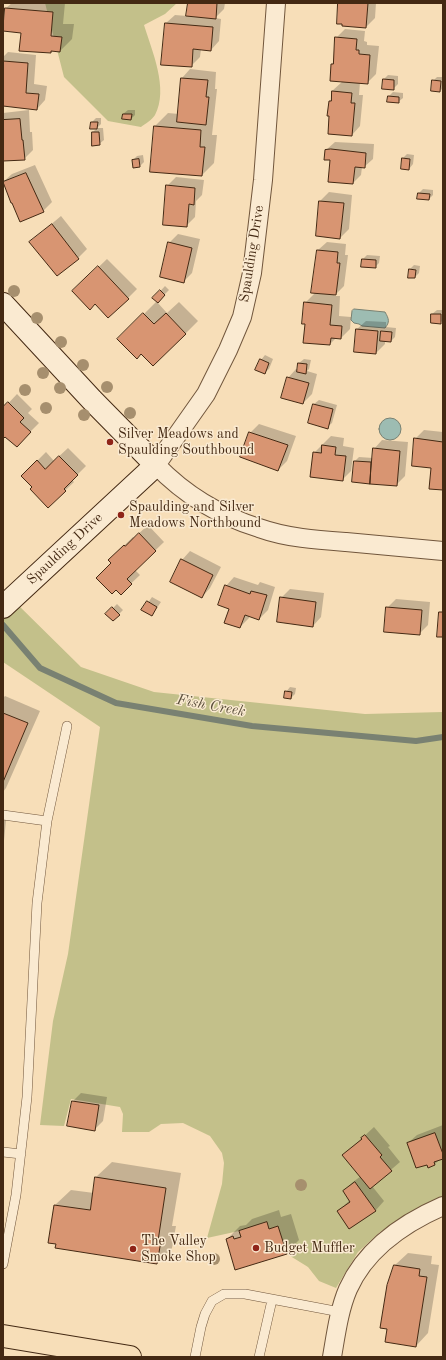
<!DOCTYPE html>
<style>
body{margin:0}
#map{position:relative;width:446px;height:1360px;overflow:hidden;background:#f7deb8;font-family:"Old Standard TT",serif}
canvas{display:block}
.frame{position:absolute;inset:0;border:4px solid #442913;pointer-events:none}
</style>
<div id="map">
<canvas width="446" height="1360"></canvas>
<div class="frame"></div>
</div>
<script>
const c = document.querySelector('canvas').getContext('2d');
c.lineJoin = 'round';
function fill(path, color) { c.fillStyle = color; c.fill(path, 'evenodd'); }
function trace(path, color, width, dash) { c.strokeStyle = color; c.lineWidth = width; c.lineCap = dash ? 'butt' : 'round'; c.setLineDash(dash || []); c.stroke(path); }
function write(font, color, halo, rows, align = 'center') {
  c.font = font + ' "Old Standard TT",serif'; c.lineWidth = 3; c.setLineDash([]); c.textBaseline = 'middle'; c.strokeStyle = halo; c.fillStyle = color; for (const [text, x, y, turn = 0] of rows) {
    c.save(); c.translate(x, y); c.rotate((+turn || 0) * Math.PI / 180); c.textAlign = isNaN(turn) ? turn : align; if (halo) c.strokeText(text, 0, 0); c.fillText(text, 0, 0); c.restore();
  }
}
const green = new Path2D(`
 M45,3h132l-12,11 -21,11c8,26 25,64 11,90 -3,5 -10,9 -14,12l-33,-6 -44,-44z
 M12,599l69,68 73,25 211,22 78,-2v486l-41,20 -22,14 -22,20 -22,36 -17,-7 -11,-14 -21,-13 -9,-28 -9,3 -3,-7 -27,9 -32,7 15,-54 2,-21 -2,-10 -12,-17 -27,-13 -22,1 -12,8h-27l1,-18 -3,-7 -49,-8 -7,27 -24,-1 13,-104 15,-67 32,-227 -97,-65v-55z`);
const water = new Path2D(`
 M354,309l31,3c4,7 5,10 0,16l-23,-2 -3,-2 -5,-1 -3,-3 1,-9z
 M379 429a11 11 0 1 1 22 0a11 11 0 1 1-22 0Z`);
const shadow = new Path2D(`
 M12,3h53l-2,21h11l-2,15 -12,12h-7l-2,1 -29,-20 -16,-24z
 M189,3h36l-1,6 -9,9 6,1 -2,22 -8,9 -10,-1 -1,8 -9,9 -25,-43 9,-8 12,1z
 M339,3h37l-1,15 -9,9z
 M345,29l20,2 -1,10 3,1v3l12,1 -3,28 -9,9 -7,-1 -1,13h4l-3,31 -8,9 -22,-34 2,-2v-8l11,-10 -11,-17 2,-2 2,-24z
 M8,52l28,3 -2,29 13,2 -2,14 -8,9 -34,-4v-48z
 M190,69l26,3 -1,17h2l-5,46h5l-3,28 -12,12 -51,-4 4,-45 13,-13 11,1 3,-36z
 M388,75l10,1v8l-5,5 -9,-10z
 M437,77h6v11l-3,3 -7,-10z
 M393,92l10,1v5l-5,4 -9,-6z
 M29,110l1,22h2l1,18 -9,9 -21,1v-47z
 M128,110h7v5l-4,4 -8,-5z
 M96,118h5v6l-4,4 -5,-6z
 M97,128h6l1,12 -5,4 -6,-12z
 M335,142l39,2 -1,15 -9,8h-2l-1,8 -8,8 -22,-23 -5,-10z
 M407,154l7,1 -1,9 -4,5 -6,-11z
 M143,155l1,7 -4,4 -7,-6 4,-4z
 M35,165l17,37 -9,9 -40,-29 9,-8z
 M176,177l28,3 -2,15 -6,6 -1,16 -9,9 -19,-40z
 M423,189l10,1v5l-4,4 -11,-1 1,-5z
 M329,192l23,3 -3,34 -9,9 -23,-3 3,-34z
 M61,216l26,33 -9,9 -21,16 -27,-32z
 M178,234l22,5 -8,34 -9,9 -14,-39z
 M327,242l19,2 -1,11h3l-4,31 -10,10h6l-1,20 12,1 -1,12 -9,9 -4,-1 -7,7 -24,-21 -1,-20 10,-10 3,-43z
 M367,255l13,1 -1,7 -4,4 -12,-8z
 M107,259l30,30 -9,9 -46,-15z
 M414,265l6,1 -1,7 -4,4 -5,-8z
 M165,286l4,4 -12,12 10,11 12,-11 19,19 -13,13 -44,19 -22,-14 38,-38 -3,-3z
 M437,310h6v10l-3,3 -8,-9z
 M366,321l20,1v5l10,1 -1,9 -4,4h-6v3l-9,9 -19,-24z
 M265,355l8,4 -4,10 -5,4 -3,-13z
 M304,359l7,1 -2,9 -2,2 10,3 -5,20 -9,9 -15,-25 8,-9h2l1,-6z
 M17,394l15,15 -4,4 11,10 -14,14 -19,-2 -3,3v-29z
 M319,400l18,5 -5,18 -5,4 -13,-23z
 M259,424l37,12 -9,25 -9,9 -28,-37z
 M424,430l19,2v57l-28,-50z
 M331,436l13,2 -1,8 11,2 -3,23 -9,9 -28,-27z
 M382,440l26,2 -3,34 -9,9 -43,-3 2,-21 4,-4 14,1 1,-9z
 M68,448l18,18 -14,14 2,2 -26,25 -26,-31 24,-24 8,9z
 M148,525l16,17 -29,28 5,5 -19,18 -9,-30 -3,-3 24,-23 1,1z
 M190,551l31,16 -11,21 -8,9 -20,-37z
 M234,577l24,8 2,-3 15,5 -7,23 -9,9 -9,-3 -1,2 -9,9 -10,-19 -4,-22z
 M290,589l34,4 -3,24 -8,9 -32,-28z
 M152,597l9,5 -9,13 -9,-5z
 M396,599l34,3 -2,23 -9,9 -32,-26z
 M117,604l6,6 -10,10 -6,-6z
 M290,687l6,1 -1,6 -4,4 -5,-6z
 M5,696l35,15 -34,77 -3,4v-94z
 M3,810h4l-4,41z
 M81,1093l26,4 -4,24 -9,9 -22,-28z
 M443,1125v33l-3,1 -5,5 -8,-1 -19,-20 9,-8z
 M374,1127l16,19 -2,1 12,15 -28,24 12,15 -8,9 -27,18 -11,-17 12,-11 -6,-9 9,-9 8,-6 -17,-21z
 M112,1162l69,11 -9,53h4l-4,22 -15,15 -102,-58 16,-15 23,3 2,-16z
 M279,1210l2,7 10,-3 8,26 -13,13 -59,-14 13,-13 6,-1 6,-6z
 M408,1253l24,3 -1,8 8,1 -11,68 -12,13 -21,-81z`);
const stream = new Path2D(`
 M3,625l37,43 76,35 136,23 164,15 27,-4`);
const building = new Path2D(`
 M188,3h29l-1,16 -30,-3z
 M338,3h30l-2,25 -24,-2v-2h-5z
 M5,8l48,4 -2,24 11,1 -2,15 -9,-1v2l-32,-2 2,-18 -18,-2z
 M165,23l48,4 -2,24 -18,-2 -1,18 -31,-2z
 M335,37l22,2 -1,11h3v4l11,1 -2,29 -38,-3 1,-17h2z
 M3,61l25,2 -2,30 13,1 -2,16 -34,-4z
 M181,78l27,2 -2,17h3l-3,28 -29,-3z
 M383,79l11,1v10l-12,-1z
 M432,80l9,1 -1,11 -9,-1z
 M332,91l20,2 -1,10h4l-3,33 -24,-2 1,-18h-2l2,-15h2z
 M388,96l11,1v6l-12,-1z
 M123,114h9l-1,6 -9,-1z
 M20,119l2,21h1l2,20 -22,1v-41z
 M91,122h7l-1,7h-7z
 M154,126l47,4 -1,17h5l-3,29 -52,-4z
 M92,132h7l1,13 -8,1z
 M331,149l35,4 -1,15 -10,-1 -2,17 -25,-2 2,-22h-6l1,-10z
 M402,158l8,1 -1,11 -8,-1z
 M139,159l1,8 -7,1 -1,-8z
 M26,173l18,39 -24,10 -8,-19h-1l-8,-21z
 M166,185l29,3 -1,17 -5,-1 -2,23 -24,-2z
 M418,193l12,1 -1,6 -12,-1z
 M319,201l25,2 -4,36 -24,-3z
 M52,224l27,35 -22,17 -28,-34z
 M168,242l24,6 -8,35 -24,-6z
 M317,250l21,2 -1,11h3l-4,32 -25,-2z
 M362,259l14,1v8l-15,-1z
 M98,266l31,33 -21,19 -13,-14 -5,6 -18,-19z
 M409,269l7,1 -1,8h-7z
 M160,290l5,5 -7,8 -6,-5z
 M304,302l28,3 -2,20 12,1 -1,13 -10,-1 -1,7 -27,-2 2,-19h-3z
 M143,313l11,11 12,-11 20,21 -33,32 -12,-12 -4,5 -20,-20z
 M431,314h10v10l-10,-1z
 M356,329l22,2 -2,23 -22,-2z
 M381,331l11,1 -1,10 -11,-1z
 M260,359l9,4 -4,11 -10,-4z
 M298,363l9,1 -1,10 -9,-2z
 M287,377l22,6 -6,21 -22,-6z
 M8,402l16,16 -4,4 11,10 -14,15 -12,-10 -2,2v-32z
 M313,404l20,5 -5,20 -20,-6z
 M249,432l39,13 -10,26 -38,-14z
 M414,438l29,4v48l-14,-1 2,-21 -19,-2z
 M322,445l14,2 -1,8 11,1 -3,25 -33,-4 3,-25 8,1z
 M373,448l27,3 -3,35 -27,-2z
 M59,456l19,19 -14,14 2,2 -18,17 -18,-19 2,-2 -11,-11 16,-16 8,9z
 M354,461l17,1 -1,22 -18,-2z
 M139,533l17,18 -29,28 5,5 -11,11 -5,-5 -4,4 -16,-16 15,-15 -3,-3 16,-15 1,1z
 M181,559l32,16 -11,23 -32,-16z
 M225,585l25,9 1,-3 16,4 -8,25 -14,-5 -5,13 -16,-5 5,-14 -11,-4z
 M280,597l36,5 -3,25 -36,-5z
 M147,601l10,6 -5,9 -11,-6z
 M112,607l8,8 -7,6 -8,-7z
 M386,607l36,3 -2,25 -36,-3z
 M439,612h4v25h-6z
 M285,691l7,1 -1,7 -7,-1z
 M3,713l25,10 -25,59z
 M72,1101l27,4 -4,26 -28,-5z
 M435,1133l8,21v5l-9,3 1,3 -7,3 -1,-3 -11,3 -9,-25z
 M365,1135l17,20 -2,2 12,14 -22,18 -28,-34 20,-16 -1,-1z
 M95,1177l71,11 -8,53h3l-4,23 -102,-16 1,-4 -8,-1 6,-38 36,5z
 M355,1182l21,29 -27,18 -12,-18 13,-9 -7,-11z
 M267,1222l2,7 9,-3 9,28 -52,16 -9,-31 7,-3 1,3 7,-2 -2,-6z
 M394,1265l26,4 -1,7 8,1 -11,70 -31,-5 2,-13 -7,-1 7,-43z`);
const lane = new Path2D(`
 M3,815l44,6
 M3,1152l18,2
 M3,1264l13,-69 11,-98 10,-194 10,-82 20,-95
 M195,1357l6,-30 4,-13 7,-13 12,-7h21l95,18
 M259,1357l13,-57`);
const street = new Path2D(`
 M276,3l-13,177 -11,93 -10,44 -14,33 -22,44 -50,71c28,29 64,51 103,63 28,10 58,12 87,14 32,3 65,6 97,9
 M332,1357c4,-23 7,-47 16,-68 18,-40 56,-66 95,-83`);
const secondary = new Path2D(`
 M3,304l89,96 64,65 -153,142`);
const primary = new Path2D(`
 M3,1336l127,21`);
const trees = [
 [14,291],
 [37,318],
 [61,342],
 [83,365],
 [43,373],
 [107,387],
 [60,388],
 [25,390],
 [46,408],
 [130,413],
 [84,415],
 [301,1185],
 [336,1247],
 [214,1259]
];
const markers = [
 [110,442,4,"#8f2418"],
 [121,515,4,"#8f2418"],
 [256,1248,4,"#8f2418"],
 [133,1249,4,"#8f2418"]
];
const streetNames = [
 ["Spaulding Drive",252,254,-81],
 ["Spaulding Drive",65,549,-43]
];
const poiNames = [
 ["Silver Meadows and",118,434],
 ["Spaulding Southbound",118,450],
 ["Spaulding and Silver",129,507],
 ["Meadows Northbound",129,523],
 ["The Valley",141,1241],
 ["Smoke Shop",141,1257],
 ["Budget Muffler",264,1248]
];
const waterNames = [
 ["Fish Creek",211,706,10]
];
fill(green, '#c3c08a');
fill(water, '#9dbcb2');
trace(water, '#798172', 1);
fill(shadow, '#0003');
trace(stream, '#798172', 6);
fill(building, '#d89572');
trace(building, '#442913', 1);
trace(lane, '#71563c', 10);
trace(street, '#71563c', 20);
trace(secondary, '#442913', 24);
trace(primary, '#442913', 24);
trace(lane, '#faead1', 9);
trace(street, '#faead1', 18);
trace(secondary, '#faead1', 22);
trace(primary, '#f7deb8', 22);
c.fillStyle = '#a68f6e';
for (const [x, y] of trees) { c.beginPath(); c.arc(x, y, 6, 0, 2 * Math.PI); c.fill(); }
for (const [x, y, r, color] of markers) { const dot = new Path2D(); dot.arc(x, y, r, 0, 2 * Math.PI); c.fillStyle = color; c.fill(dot); trace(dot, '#faead1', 1.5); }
write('14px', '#442913', '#faead1', streetNames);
write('14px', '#442913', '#faead1', poiNames, 'left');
write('italic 15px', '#5a4e3b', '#faead1', waterNames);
</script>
